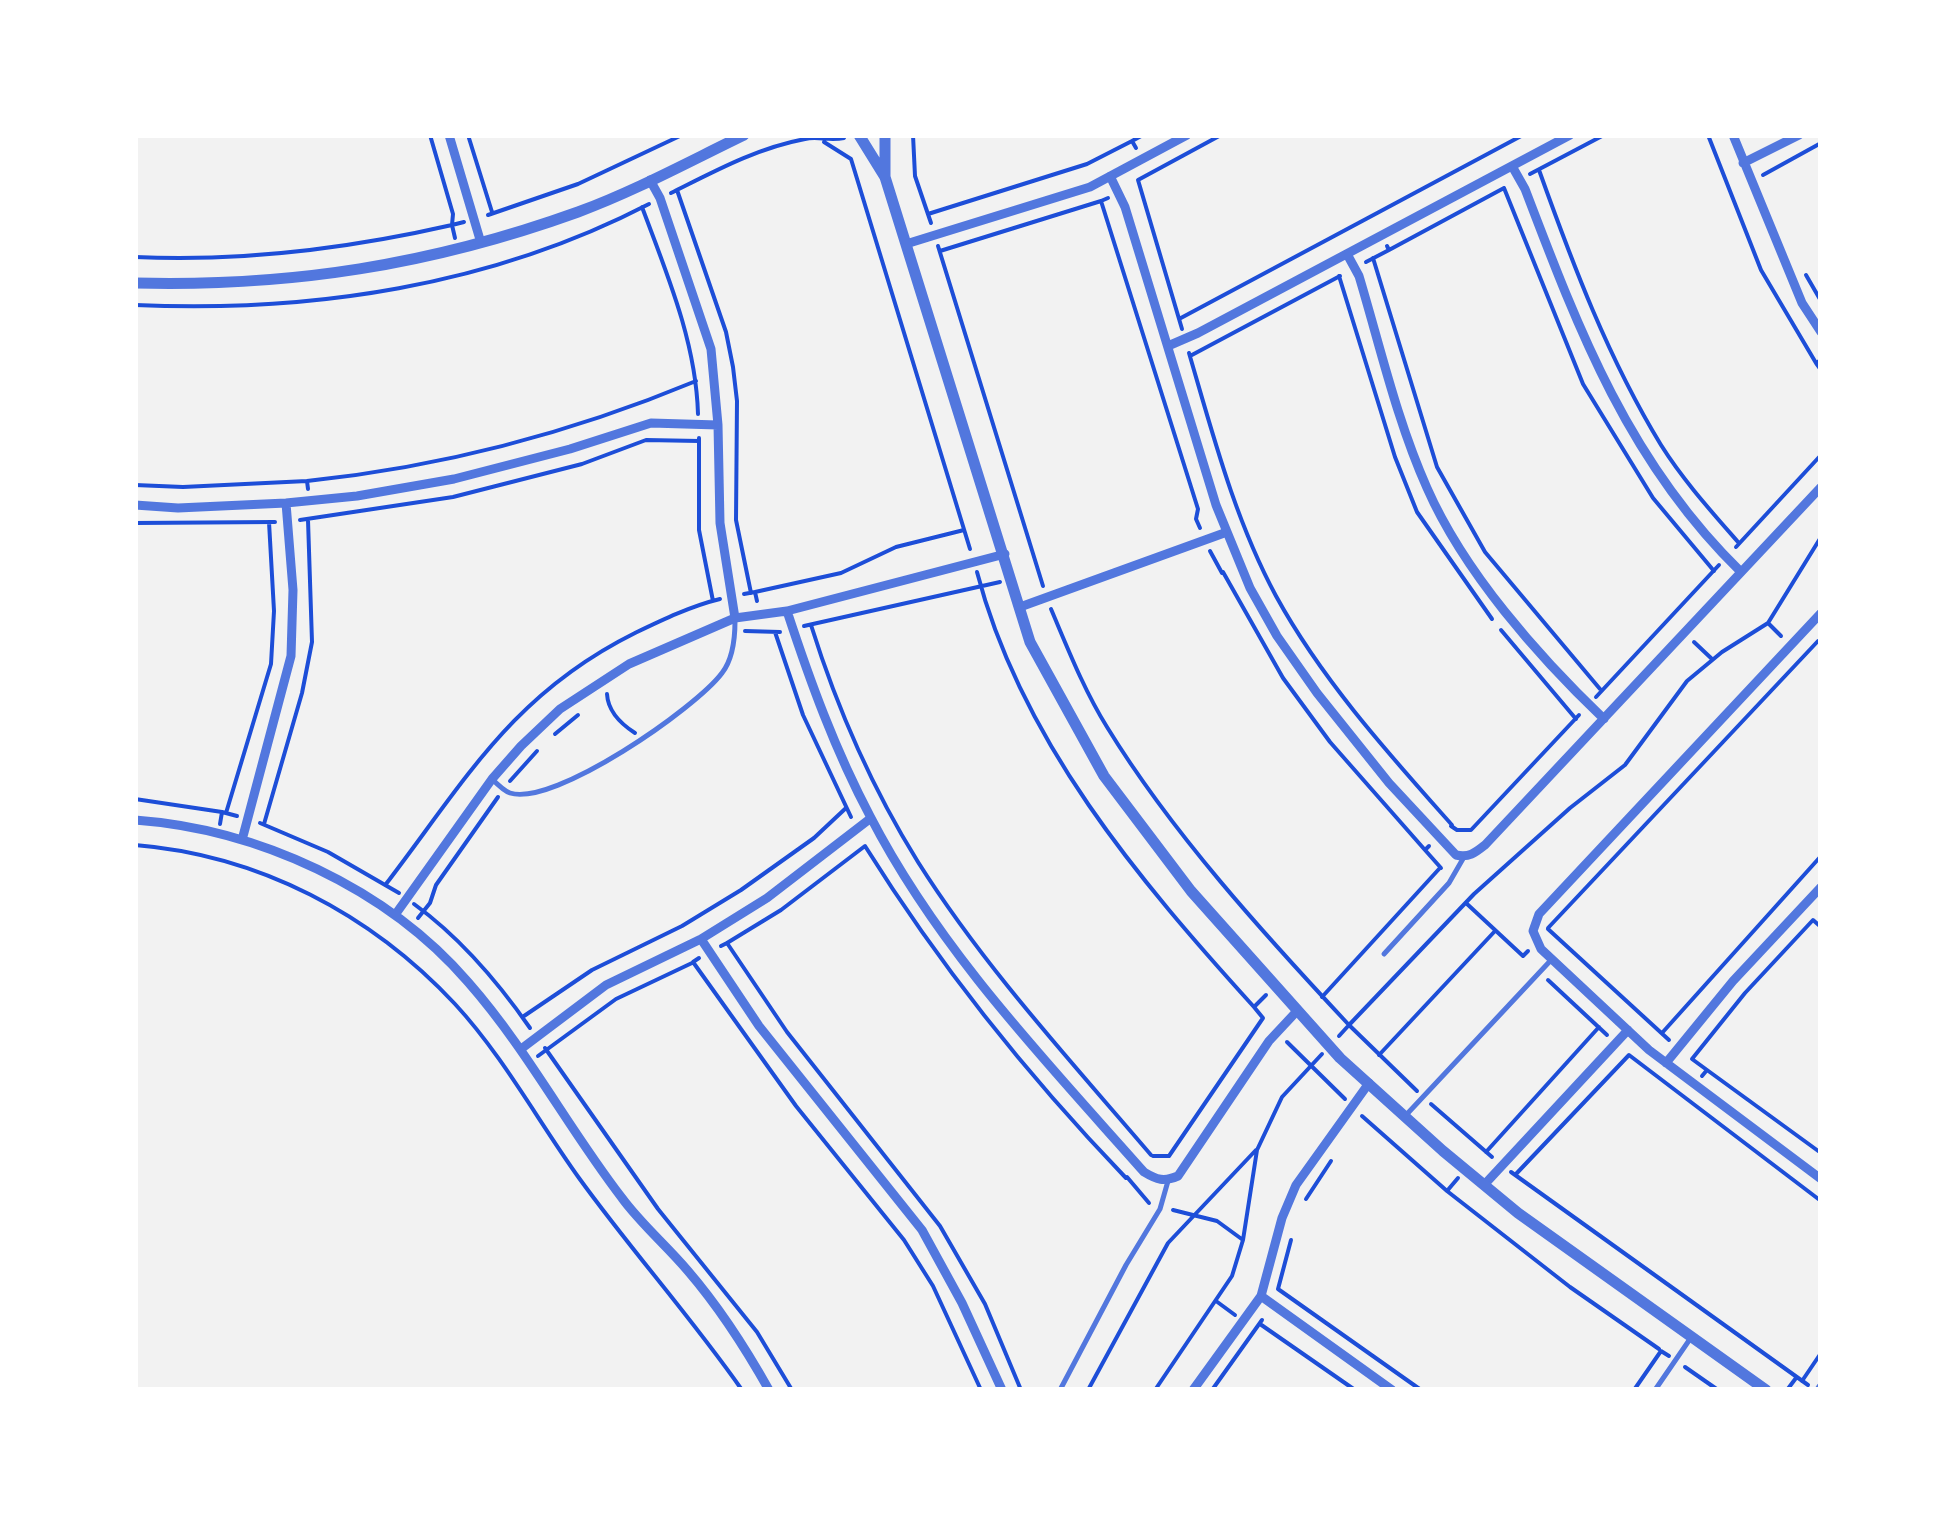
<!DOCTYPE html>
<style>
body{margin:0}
#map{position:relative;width:1956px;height:1525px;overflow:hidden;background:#f2f2f2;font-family:Jost,sans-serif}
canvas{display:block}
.frame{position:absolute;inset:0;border:138px solid #fff;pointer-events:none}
</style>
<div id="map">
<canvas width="1956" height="1525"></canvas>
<div class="frame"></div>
</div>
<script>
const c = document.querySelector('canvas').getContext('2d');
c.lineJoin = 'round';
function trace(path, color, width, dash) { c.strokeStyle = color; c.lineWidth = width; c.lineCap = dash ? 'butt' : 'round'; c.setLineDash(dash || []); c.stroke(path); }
const path = new Path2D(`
 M468,135l24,77
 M913,135l2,41 16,47
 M1708,135l53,135 55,93
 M1132,141l11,-6
 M824,142l27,17 119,390
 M1539,170c34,95 69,188 122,275 22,35 50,66 77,97
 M1530,174l74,-39
 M1763,175l58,-32
 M1504,188l79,196 70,114 61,73
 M677,190l49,142 7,35 4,34 -1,119 15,73
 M671,193c44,-22 86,-45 134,-54 12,-3 24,2 39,-1
 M1108,198l-7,3 97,308 -2,10 4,9
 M642,207c25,67 54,135 56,207
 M928,214l159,-50 45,-23 4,7
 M488,215l90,-31 104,-49
 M455,238l-3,-13 12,-3
 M938,246l105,340
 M1389,250l115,-62
 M940,251l161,-50
 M135,257c108,5 212,-8 317,-32l1,-11 -23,-79
 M1373,258l64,209 48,85 115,137
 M1366,262l23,-12 -2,-4
 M1806,275l15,26
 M1339,276l56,181 22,55 75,107
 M135,305c176,8 356,-19 514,-101
 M1179,319l344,-184
 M1182,329l-44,-149 83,-45
 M1189,353c24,82 46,167 87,243 46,84 112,157 176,229
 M1190,356l150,-80
 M1821,360l-5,3 5,7
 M699,438v92l14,71
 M307,481c135,-14 264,-48 389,-100
 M135,485l48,2 124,-6 1,8
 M300,520l153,-23 129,-33 64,-24 53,1
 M135,523l140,-1
 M1736,547l85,-92
 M1210,551l12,22
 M977,572c44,169 162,308 277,435
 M1223,572l60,106 47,64 95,108
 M755,592l86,-19 55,-26 68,-17
 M744,594l11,-2 2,9
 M1051,609c17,40 33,81 56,118 65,106 157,207 242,298l-10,11
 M1768,623l13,13
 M811,625c26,83 61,163 107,237 67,106 152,198 233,293
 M804,626l196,-44
 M1501,630l75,89
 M745,631l35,1
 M775,632l28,83 48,102
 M1694,642l18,17
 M607,694c1,18 14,30 28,39
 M1596,697l123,-132
 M555,734l23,-19
 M510,781l27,-30
 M135,799l87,13 -2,12
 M222,812l15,4
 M226,813l45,-149 3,-53 -5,-89
 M260,823l68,29 71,41
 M264,824l38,-131 10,-51 -4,-122
 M1451,826l6,4h14l108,-115
 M135,845c124,10 236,69 320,159 48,52 83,117 124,174 52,72 112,139 163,212
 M1429,846l-4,4 16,18
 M386,884c79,-103 126,-190 249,-251 27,-13 56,-27 85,-34
 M1466,903l57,53 5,-5
 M414,904c47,34 84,78 116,124
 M418,918l12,-15 6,-18 62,-88
 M1548,928l270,-287
 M1548,929l121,111
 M727,943l54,-33 84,-64c75,120 163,230 261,332
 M721,946l6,-3 60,89 153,194 45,78 36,86
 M699,958l-6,4 103,144 108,134 29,46 48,104
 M1548,980l59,55
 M1322,997l117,-128
 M524,1016l68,-46 90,-44 59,-36 73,-52 32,-30
 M1662,1033l159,-177
 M1287,1042l58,57
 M545,1048l113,161 99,123 35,58
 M1379,1055l116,-124
 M538,1056l78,-57 76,-36
 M1707,1070l114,83
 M1702,1076l5,-6 -15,-11 53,-66 68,-73 8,7
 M1417,1091l-68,-66 125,-131 96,-86 55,-43 62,-84 35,-29 46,-29 53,-86
 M1431,1104l61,53
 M1362,1116l85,75 11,-13
 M1486,1152l113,-125
 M1153,1156h16l94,-138 -9,-11 12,-12
 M1511,1172l297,213
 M1516,1174l113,-119 192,146
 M1127,1177l22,26
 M1447,1191l123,96 89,62
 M1306,1199l25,-38
 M1173,1210l44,11 26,19
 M1278,1289l13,-49
 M1278,1289l143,101
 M1216,1301l19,14
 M1260,1324l95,66
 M1685,1367l33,23
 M1802,1381l19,-28
 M1088,1390l80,-147 88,-93
 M1155,1390l77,-114 11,-36 14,-90 25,-53 40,-43
 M1212,1390l50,-70
 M1634,1390l27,-39 8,5
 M1787,1390l9,-12`);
const service = new Path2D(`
 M492,779c5,5 12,12 18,14 44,14 186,-85 212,-120 11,-14 13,-36 13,-52
 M1384,954l65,-71 15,-26
 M1407,1114l145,-155
 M1060,1390l66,-125 34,-56 8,-28
 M1655,1390l35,-51`);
const minor = new Path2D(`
 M449,135l32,108
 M1733,135l69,168 19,29
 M1743,163l56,-28
 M1512,166l13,23c54,142 104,274 216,383
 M1110,176l15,31 91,298 34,83 27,48 40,57 72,90 67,72c13,3 19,-2 29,-10l336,-358
 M650,180l10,18 51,151 7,76 2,98 15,95
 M906,244l184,-57 97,-52
 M1347,254l12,22c21,70 38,145 68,212 37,84 111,168 177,231
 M1168,346l30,-13 372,-198
 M135,505l43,3 108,-5 71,-7 97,-17 116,-30 81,-26 67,2
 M1020,607l207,-75
 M787,611c23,70 48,139 83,205 69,134 175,244 274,356 13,8 20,10 34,4l91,-135 28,-30
 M1821,613l-282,301 -6,17 8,18 108,101 172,129
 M135,820c123,9 252,68 333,162 59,67 100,146 154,216 19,26 45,48 66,73 31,36 58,78 81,119
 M242,840l49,-184 2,-66 -7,-87
 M395,915l97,-136 29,-33 39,-37 69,-45 106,-46 52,-7 218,-57
 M701,939l58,87 163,204 40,73 40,87
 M521,1049l85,-64 95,-46 66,-41 104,-80
 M1666,1063l67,-82 88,-94
 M1484,1185l144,-155
 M1261,1296l131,94
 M1193,1390l68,-94 21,-78 14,-33 73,-102
 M1819,1390l2,-3`);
const tertiary = new Path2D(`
 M859,135l26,42 145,465 74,134 87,115 149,167 103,93 75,62 248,177
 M885,177v-42
 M135,283c155,4 296,-18 443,-71 57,-21 112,-51 166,-77`);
trace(path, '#1d4ed8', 4);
trace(service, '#5277de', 5);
trace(minor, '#5277de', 9);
trace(tertiary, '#5277de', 11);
</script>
